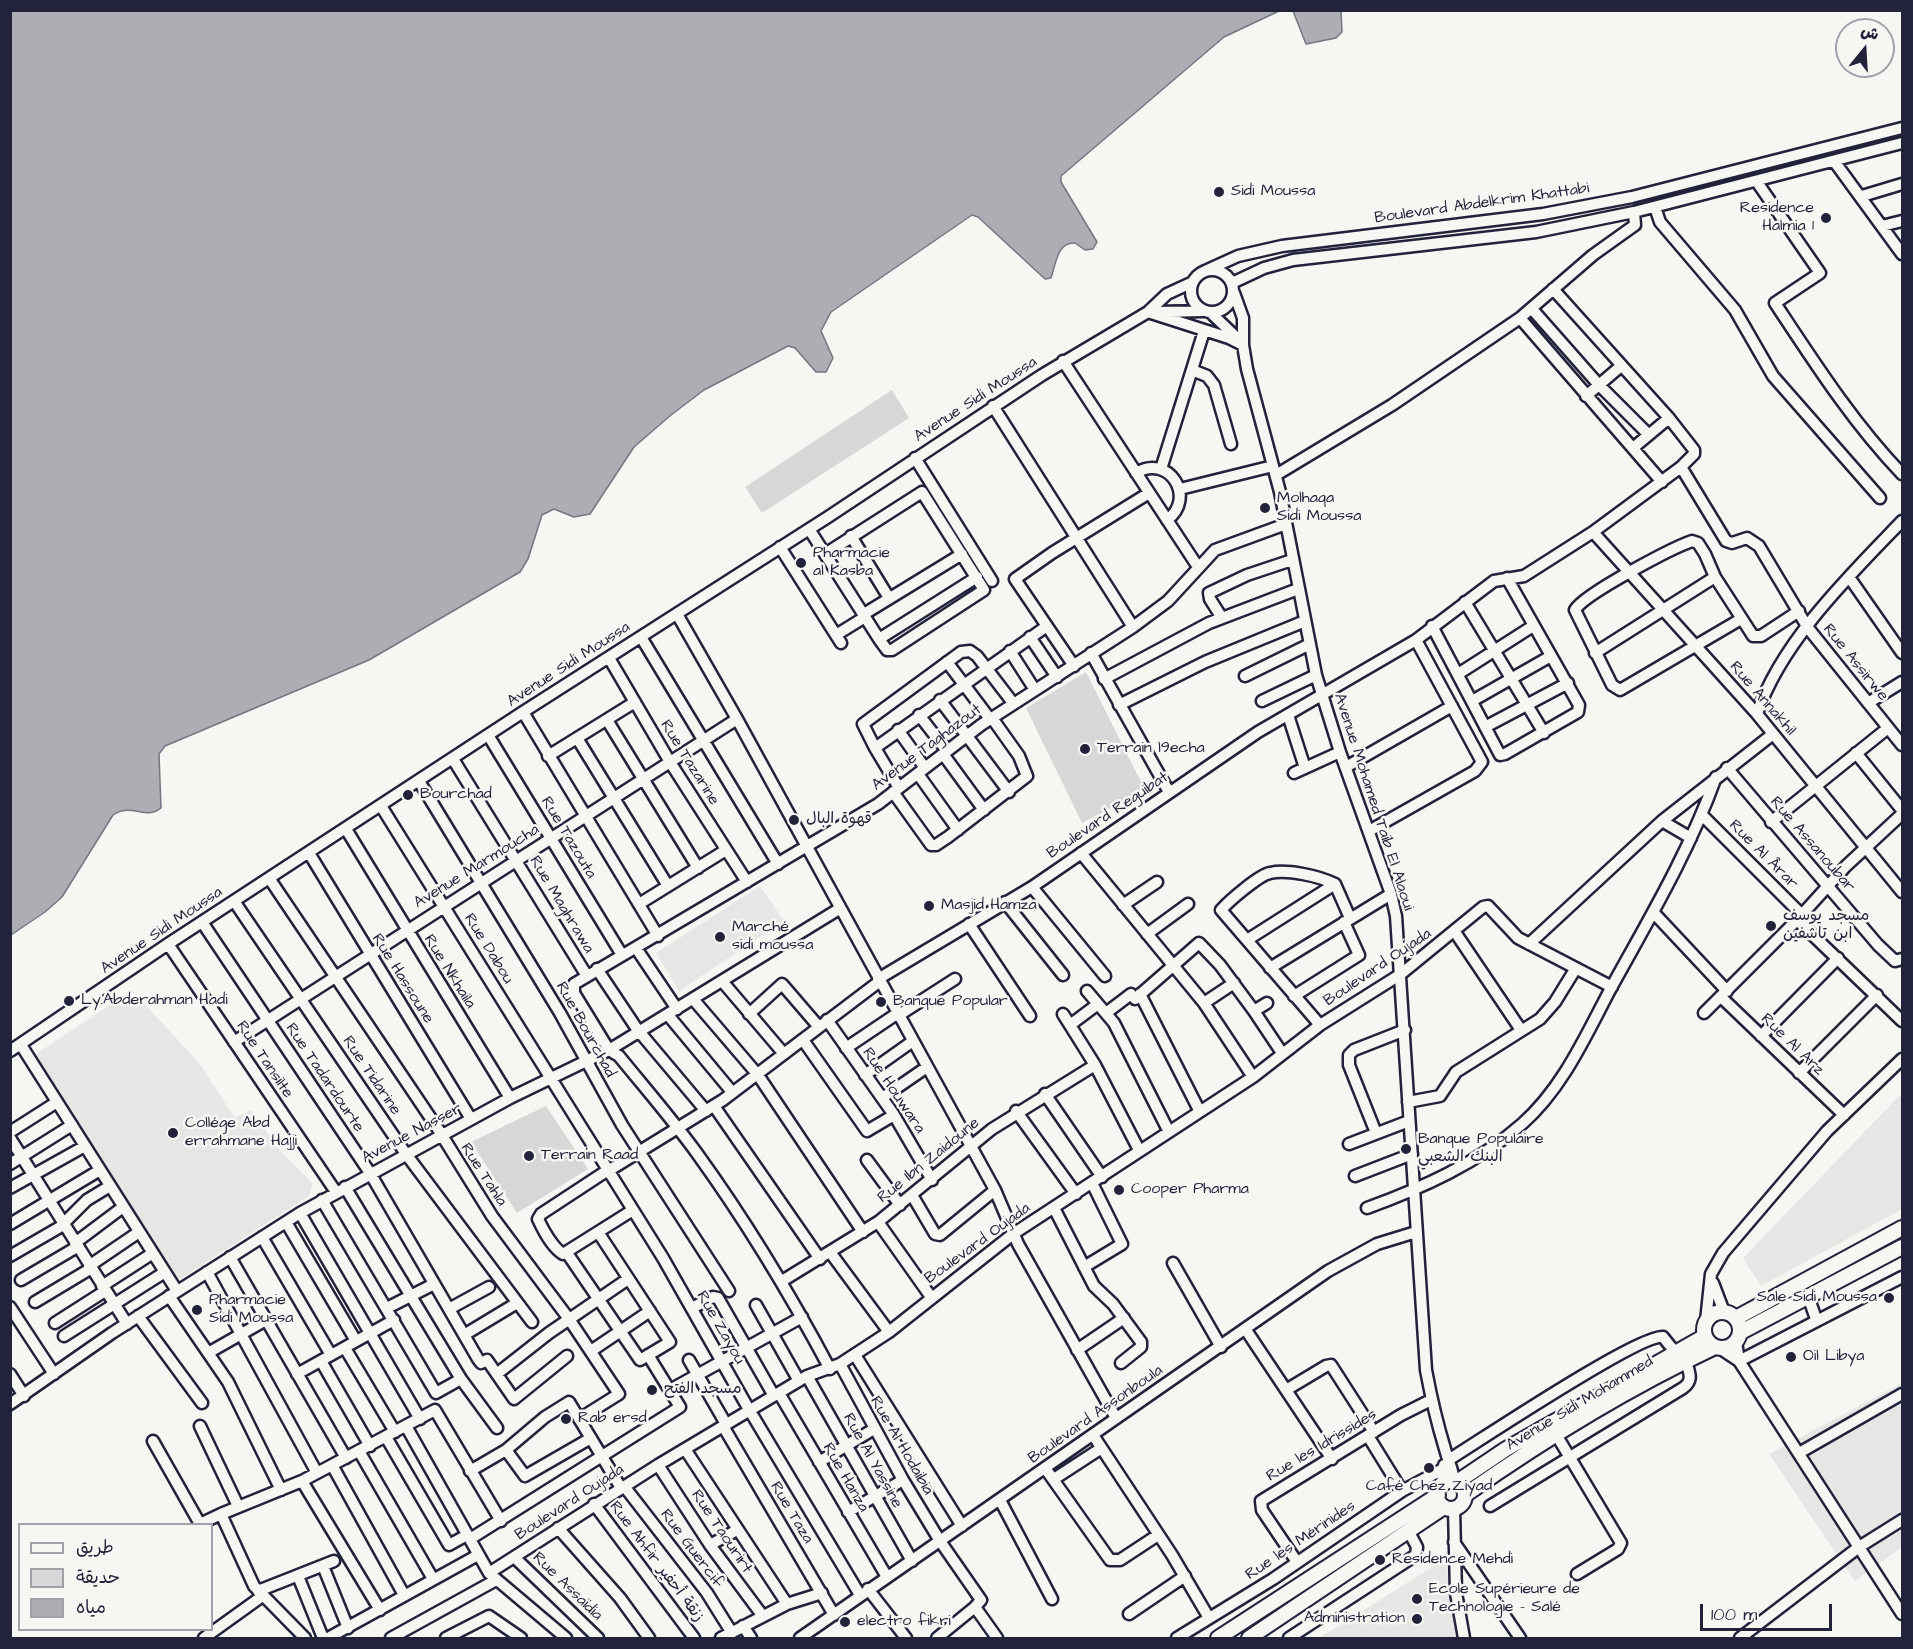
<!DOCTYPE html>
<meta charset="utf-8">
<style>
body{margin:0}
#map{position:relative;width:1913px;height:1649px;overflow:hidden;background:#f6f6f2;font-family:"Architects Daughter","Playpen Sans Arabic",sans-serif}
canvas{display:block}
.frame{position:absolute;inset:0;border:12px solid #22223b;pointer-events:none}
.legend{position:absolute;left:18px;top:1523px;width:195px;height:108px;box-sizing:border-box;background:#f6f6f2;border:2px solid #a1a1a9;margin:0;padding:8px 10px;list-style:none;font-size:18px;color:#22223b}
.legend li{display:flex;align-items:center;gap:12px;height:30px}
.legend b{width:30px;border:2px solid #a1a1a9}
.north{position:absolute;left:1835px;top:18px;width:60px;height:60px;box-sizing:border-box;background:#f6f6f2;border:2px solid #a1a1a9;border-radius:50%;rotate:18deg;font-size:16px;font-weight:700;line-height:24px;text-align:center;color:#22223b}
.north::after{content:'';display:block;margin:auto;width:21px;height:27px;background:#22223b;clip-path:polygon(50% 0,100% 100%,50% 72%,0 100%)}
.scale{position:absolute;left:1700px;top:1604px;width:132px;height:27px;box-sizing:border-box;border:3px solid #22223b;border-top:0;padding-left:8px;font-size:18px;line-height:21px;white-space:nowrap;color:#22223b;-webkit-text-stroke:4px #f6f6f2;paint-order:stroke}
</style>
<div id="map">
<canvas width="1913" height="1649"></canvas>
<div class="frame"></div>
<ul class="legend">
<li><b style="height:8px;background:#f6f6f2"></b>طريق</li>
<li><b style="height:16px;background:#d7d7d7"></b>حديقة</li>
<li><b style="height:16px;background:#adadb3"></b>مياه</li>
</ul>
<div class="north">ش</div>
<div class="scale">100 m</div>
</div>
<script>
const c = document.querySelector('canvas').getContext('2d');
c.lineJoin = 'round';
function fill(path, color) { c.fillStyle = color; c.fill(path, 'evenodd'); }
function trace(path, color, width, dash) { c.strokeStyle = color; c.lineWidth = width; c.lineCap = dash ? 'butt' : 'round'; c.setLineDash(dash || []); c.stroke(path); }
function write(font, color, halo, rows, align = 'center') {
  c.font = font + ' "Architects Daughter","Playpen Sans Arabic",sans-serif'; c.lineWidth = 5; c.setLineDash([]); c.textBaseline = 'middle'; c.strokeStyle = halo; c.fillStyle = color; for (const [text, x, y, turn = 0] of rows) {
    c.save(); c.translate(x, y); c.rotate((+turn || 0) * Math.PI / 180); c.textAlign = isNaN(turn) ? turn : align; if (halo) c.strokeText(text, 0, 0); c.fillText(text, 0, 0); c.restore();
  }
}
const built = new Path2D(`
 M760,886l24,35 -105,70 -23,-38z
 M125,995l15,4 59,64 36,55 16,-8 27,38 35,36 -4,12 -135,87 -144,-225z
 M1902,1093v116l-141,77 -18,-28z
 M1902,1383v164l-47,34 -86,-127z
 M1445,1559l13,79h-139z`);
const green = new Path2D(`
 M892,390l17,28 -147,95 -17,-26z
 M1086,672l59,118 -63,33 -56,-115z
 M546,1106l42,63 -71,44 -46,-71z`);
const water = new Path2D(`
 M11,10h1268v1l-55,26 -163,139v6l36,60 -4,7 -8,1 -10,-7c-18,-1 -19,21 -24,35l-6,1 -67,-62 -6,-2 -141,97 -10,19 12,27 -7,14h-10l-21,-24 -7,-2 -84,44 -33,25 -37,32 -44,67 -16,3 -20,-8 -12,6 -14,44 -8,13 -151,88 -204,86 -6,8 2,54c-16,13 -29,-6 -48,7l-51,82 -17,15 -34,23z
 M1293,11h48l1,21 -6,6 -30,6z`);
const minor = new Path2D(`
 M1834,161l68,93
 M1757,182l63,91 -45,30c39,59 78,120 127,171
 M1862,196l40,-12
 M1655,207l5,15 75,88 38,66 107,122
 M1882,226l20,-5
 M1191 291a21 21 0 1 1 42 0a21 21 0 1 1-42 0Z
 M1205,271l33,-15 44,-10 261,-32 89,-17 270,-69
 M1232,283l32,-15 29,-8 243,-28 98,-20 268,-69
 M1553,289l116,129 25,32v4l-13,13
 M1234,293l9,25v27l4,24 33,123 36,183 24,77 51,142 5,22 30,454c5,27 11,53 19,79 3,12 8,20 9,32
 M1532,309l67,76 49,49
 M1148,312l81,26 14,7
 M1158,312l45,-1
 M1211,313l26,25
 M1520,318l142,164
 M1063,361l135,206
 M1192,370l15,6 7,9 17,59
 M1586,396l35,-30
 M993,406l140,221
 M1633,448l36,-30
 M915,458l77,123
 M1161,469l43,-138
 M1136,473c33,-20 61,25 31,47
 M1276,475l116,-70 128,-87 73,-63 42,-30 -1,-13
 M1180,489l93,-23
 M809,529l70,110 8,11h5l92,-60 -62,-98 -97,62
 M1593,532l164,182 145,178
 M851,536l38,62
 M780,547l61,96
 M1849,577l53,76
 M1465,602l79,131
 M677,614l60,105 258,471 23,54 98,174
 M864,614l98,-60
 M1222,618l-12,-19 -1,-6 38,-18 45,-15
 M1741,619l-121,71 -8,-5 -37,-75c9,-16 97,-62 117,-69l6,2 7,11 10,23 38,59h8l38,-25
 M1432,626l68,129 5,-1 73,-42 1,-7 -72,-127
 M836,635l29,-18
 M641,637l137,227
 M1030,637l27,40
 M879,639l98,-62
 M1010,651l25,39
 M1091,653l78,139
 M1595,653l120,-76
 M609,658l61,104 77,120
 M947,662l43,57
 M1074,666l-59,-87 37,-26 97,-60
 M1458,674l75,-48
 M1245,676l65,-32
 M1104,679l105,-56 89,-34
 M940,700l69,92
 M1262,701l54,-26
 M1472,701l79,-45
 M1868,703l34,-21
 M1119,705l86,-43 100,-41
 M523,712l135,224
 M1757,714c24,-72 93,-139 145,-193
 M919,715l28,36
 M1288,715l17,53
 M607,720l91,148
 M1485,727l83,-44
 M898,730l27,38
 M488,735l134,220
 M577,738l91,148
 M875,748l-12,-24 98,-72 9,-1 7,5 36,47
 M1856,753l46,57
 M943,754l41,56
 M548,756l87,-54
 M453,759l134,217
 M1346,767l106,-61
 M1727,768l151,177 17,16 7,-2
 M1294,773l46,-21
 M918,774l40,56
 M419,781l141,232 62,112 107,166
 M899,788l-24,-40 172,-122
 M893,792l38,53h5l12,-8 79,-61 -8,-20 -27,-38
 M381,806l282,452 84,148 113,189
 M1702,815l100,100
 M1662,821l29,17
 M1771,822l117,-94
 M346,829l164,269
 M1369,831l106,-60 7,-9 -66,-122
 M309,853l162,266
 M1081,853l123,150 49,74
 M269,878l169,251 54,87 77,103 50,75 -40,25
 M1032,887l73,89
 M234,901l172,253 126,168
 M1005,902l58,73
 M639,904l87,-54
 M1123,905l34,-23
 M1653,912l74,79
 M1797,920l105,101
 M202,922l168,251 108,186 3,4 6,-3 27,39 53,-43
 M969,924l61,92
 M1455,932l66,98
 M1147,934l41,-30
 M1247,940l88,-56
 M168,944l168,248
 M1529,944l133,-123 111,-87
 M636,948l41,61
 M1270,968l121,-74
 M597,969l40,60 69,82
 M878,979l154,-92 226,-155 158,-92 78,-59 30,-5 69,-44 88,-65 45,74 6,2 15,-5 12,8 49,82 94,117
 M722,981l62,73
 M1087,991l27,32 55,109
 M1140,994l59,116
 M1294,996l65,-41 -15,-33
 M1721,997l123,118
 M693,999l65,76 105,157
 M1204,1003l30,-20
 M1267,1003l-13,8 28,42
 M1106,1013l25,-19 4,5 64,-56 21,22 34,46
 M1704,1013l93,-93 49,-54 56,-52
 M749,1014l33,-30 37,43
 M1063,1014l32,51 44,85
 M668,1015l64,77
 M899,1015l56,-36
 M827,1020l67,95 38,65
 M1070,1025l28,-21
 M1320,1025l-99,-115c8,-9 38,-35 49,-37 17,-4 49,3 65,11l15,34
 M1761,1036l77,-78
 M803,1040l64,91 27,-16
 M234,1042l503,-323
 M21,1045l156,246
 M846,1048l52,-35
 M10,1051l158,-107 355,-232 305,-195 214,-142 106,-63 19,-18 26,-12
 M1799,1073l78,-78
 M865,1075l48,-34
 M1045,1094l57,83
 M882,1098l45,-31
 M1408,1102l32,-6 16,-24 84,-53 15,-17 21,-34
 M714,1106l106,153
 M1016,1111l60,83
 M10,1132l47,-30
 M1376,1133l-27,-68v-10l5,-5 51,-20
 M10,1138l117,186
 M1349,1144l60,-23
 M867,1160l33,45
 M10,1164l62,-39
 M608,1170l-67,44 -3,5c5,11 15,29 25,35l70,-44
 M608,1171l115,-71 157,-119
 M1355,1176l57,-22
 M345,1187l116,192 36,49
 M10,1188l75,-42
 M912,1195l23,39 5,1 55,-45
 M322,1200l114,193 25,-14
 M1054,1208l40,78 19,18 28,38v5l-20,16
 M1367,1208c55,-20 111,-45 155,-84 41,-36 64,-89 89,-136 38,-69 78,-136 105,-211
 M300,1213l120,206
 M286,1222l70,119
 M878,1222l53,75
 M10,1224l90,-54
 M262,1237l69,118
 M75,1243l48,-36
 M830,1252l59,80
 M567,1253l73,107 30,-18 -72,-110
 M10,1256l50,-29 27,-27 23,-14
 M230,1257l116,201
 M1173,1263l48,84
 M89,1266l50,-34
 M1084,1267l38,-23 -30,-61
 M207,1272l110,201
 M21,1280l56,-33
 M782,1281l96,-59 114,-93 103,-64
 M1713,1283l11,29
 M102,1286l51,-33
 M169,1296l59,86 53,108
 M1808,1296l8,23
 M35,1302l55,-33
 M756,1305l43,76
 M10,1307l44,67
 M387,1308l47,-24
 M692,1308l21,-11 5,1 56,98
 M449,1309l40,-22
 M138,1316l64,87
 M1706,1321l5,-47 12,-21 104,-122 75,-72
 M55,1323l50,-32
 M1246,1330l86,129
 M464,1335l53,-32
 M64,1336l101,-64
 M1736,1342l3,19
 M345,1348l50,84
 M1721,1349l18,12 163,253
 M1077,1350l47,-32
 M591,1351l59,-40
 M208,1353l58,-33
 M855,1355l107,171
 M689,1360l37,64
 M321,1361l49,85
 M1739,1361l163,-84
 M840,1364l63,116 37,61 41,59 -6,7 22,31
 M830,1369c-40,-75 -84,-148 -134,-217 -24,-33 -51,-64 -77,-96l-10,-6 -35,-57v-9l304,-180 103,-79 152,-98 35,-26 47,-51 71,-26
 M498,1373l51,-40 79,-54
 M10,1374l14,22
 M297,1374l97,-54
 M807,1376l105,185
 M670,1390l132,-73
 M1286,1390l40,-24 5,-1 43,67
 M779,1393l108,184
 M10,1404l102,-71 188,-120 210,-115 99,-48 230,-141
 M200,1426l38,80
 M406,1426l83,147 77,65
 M723,1426l111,189
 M1093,1435l79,120 37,63
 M1368,1436l34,55
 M1557,1436l64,107 -3,6 -41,25
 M386,1437l63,108 18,-10
 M153,1441l47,83 21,-10 33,72 51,52
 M685,1449l102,155
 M506,1450l19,26 66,-38
 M359,1451l74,128
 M1799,1453l103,-59
 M1450,1459c29,-18 191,-126 213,-122l12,15
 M819,1462l55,-33
 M332,1465l72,130
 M658,1465l52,80 52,70
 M1045,1468l65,92h10l38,-25
 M470,1471l36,-21 39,-33 24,-15 52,86
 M1054,1479l46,-30
 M302,1481l78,129
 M1442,1485l2,-20
 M624,1486l83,107 25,40
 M1000,1500l52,99
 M594,1504l100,134
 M1490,1506l193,-118c11,-8 6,-15 3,-27
 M1454,1508l2,85 8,45
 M848,1512l55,-32
 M221,1514l81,-33 133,-71 66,111
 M558,1528l62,70 29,40
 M470,1539l210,-132 -32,-52
 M1454,1542l66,96
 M710,1545l27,-15
 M514,1557l84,81
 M1297,1562l-35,-52 -1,-9 140,-86 30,-15
 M323,1566l25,62
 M489,1573l169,-108 149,-89 33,-12 49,-32 124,-98 240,-157 67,-52 81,-51 82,-67 5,-1 30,32 94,49
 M298,1576l25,62
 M868,1589l38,49
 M258,1591l76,-30
 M1129,1614l56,-38
 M743,1626l8,12
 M204,1638l57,-41
 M328,1638l150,-83
 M391,1638l105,-58
 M446,1638l43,-22 32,22
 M721,1638l66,-34 35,-11
 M800,1638l528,-367 49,-27 39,-12
 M937,1638l38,-31
 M1177,1638l96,-59 129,-88 41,-22
 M1289,1638l127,-83 1,-8 -8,-15
 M1740,1638l119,-91 43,-27`);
const major = new Path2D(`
 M1704 1330a18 18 0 1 1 36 0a18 18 0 1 1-36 0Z
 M1736,1318l166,-90
 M1741,1332l161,-85
 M1437 1495a14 14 0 1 1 28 0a14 14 0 1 1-28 0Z
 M1457,1482l49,-33 199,-113
 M1465,1495c78,-55 163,-107 250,-148
 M1218,1638l220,-143
 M1249,1638l195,-131`);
const markers = [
 [1219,192,6,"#22223b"],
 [1826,218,6,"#22223b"],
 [1265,508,6,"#22223b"],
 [801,563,6,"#22223b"],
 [1085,749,6,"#22223b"],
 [408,795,6,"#22223b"],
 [794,820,6,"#22223b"],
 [929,906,6,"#22223b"],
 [1771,926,6,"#22223b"],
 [720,937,6,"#22223b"],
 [69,1001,6,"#22223b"],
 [881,1002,6,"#22223b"],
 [173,1133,6,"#22223b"],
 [1406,1149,6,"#22223b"],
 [529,1156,6,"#22223b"],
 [1119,1190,6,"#22223b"],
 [1889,1298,6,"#22223b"],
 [197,1310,6,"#22223b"],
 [1791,1357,6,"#22223b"],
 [652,1390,6,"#22223b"],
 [566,1419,6,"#22223b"],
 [1429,1468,6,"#22223b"],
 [1380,1560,6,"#22223b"],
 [1417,1599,6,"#22223b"],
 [1417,1619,6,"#22223b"],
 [845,1622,6,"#22223b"]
];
const poiNames = [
 ["Sidi Moussa",1231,192],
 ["Residence",1814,209,"right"],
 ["Halmia 1",1814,227,"right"],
 ["Molhaqa",1277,499],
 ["Sidi Moussa",1277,517],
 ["Pharmacie",813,554],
 ["al Kasba",813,572],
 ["Terrain l9echa",1097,749],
 ["Bourchad",420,795],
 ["قهوة البال",806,820],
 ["Masjid Hamza",941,906],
 ["مسجد يوسف",1783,917],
 ["ابن تاشفين",1783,935],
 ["Marché",732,928],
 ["sidi moussa",732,946],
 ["Ly.Abderahman Hadi",81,1001],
 ["Banque Popular",893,1002],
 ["Collége Abd",185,1124],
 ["errahmane Hajji",185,1142],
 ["Banque Populaire",1418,1140],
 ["البنك الشعبي",1418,1158],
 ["Terrain Raad",541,1156],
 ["Cooper Pharma",1131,1190],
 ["Sale Sidi Moussa",1877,1298,"right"],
 ["Pharmacie",209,1301],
 ["Sidi Moussa",209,1319],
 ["Oil Libya",1803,1357],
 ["مسجد الفتح",664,1390],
 ["Rab ersd",578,1419],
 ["Café Chez Ziyad",1429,1487,"center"],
 ["Residence Mehdi",1392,1560],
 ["Ecole Supérieure de",1429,1590],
 ["Technologie - Salé",1429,1608],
 ["Administration",1405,1619,"right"],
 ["electro fikri",857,1622]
];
const streetNames = [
 ["Boulevard Abdelkrim Khattabi",1482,204,-8],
 ["Avenue Sidi Moussa",976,400,-33],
 ["Rue Assirwe",1855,663,51],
 ["Avenue Sidi Moussa",569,665,-33],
 ["Rue Annakhil",1762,699,49],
 ["Avenue Taghazout",927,748,-37],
 ["Rue Tazarine",689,763,58],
 ["Avenue Mohamed Taïb El Alaoui",1373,802,72],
 ["Boulevard Reguibat",1108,816,-34],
 ["Rue Tazouta",568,838,59],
 ["Rue Assanoubar",1812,845,49],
 ["Rue Al Ârar",1763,855,45],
 ["Avenue Marmoucha",477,867,-32],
 ["Rue Maghrawa",561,905,59],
 ["Avenue Sidi Moussa",162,931,-34],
 ["Rue Dabou",488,949,58],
 ["Boulevard Oujada",1378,968,-34],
 ["Rue Nkhaila",449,972,58],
 ["Rue Hassoune",402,979,58],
 ["Rue Bourchad",585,1030,61],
 ["Rue Al Arz",1792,1045,44],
 ["Rue Tansilte",264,1060,56],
 ["Rue Tidarine",371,1076,56],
 ["Rue Tadardourte",324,1078,56],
 ["Rue Houwara",893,1091,56],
 ["Avenue Nasser",412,1134,-28],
 ["Rue Ibn Zaidoune",929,1161,-39],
 ["Rue Tahla",483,1175,57],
 ["Boulevard Oujada",978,1244,-36],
 ["Rue Zayou",720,1328,60],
 ["Avenue Sidi Mohammed",1580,1404,-31],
 ["Boulevard Assonboula",1096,1415,-35],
 ["Rue Al Hodaibia",901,1446,60],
 ["Rue les Idrissides",1322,1446,-31],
 ["Rue Al Yassine",872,1461,61],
 ["Rue Hanza",845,1478,60],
 ["Boulevard Oujada",570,1503,-33],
 ["Rue Taza",791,1513,59],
 ["Rue Taourirt",721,1532,56],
 ["Rue les Mérinides",1301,1541,-34],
 ["Rue Guercif",691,1549,53],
 ["Rue Ahfir زنقة أحفير",656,1562,53],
 ["Rue Assaïdia",567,1587,44]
];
fill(built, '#e6e6e4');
fill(green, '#d7d7d7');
fill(water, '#adadb3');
trace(water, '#757583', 1.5);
trace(minor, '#22223b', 15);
trace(major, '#22223b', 18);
trace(minor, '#f6f6f2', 10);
trace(major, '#f6f6f2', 14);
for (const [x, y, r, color] of markers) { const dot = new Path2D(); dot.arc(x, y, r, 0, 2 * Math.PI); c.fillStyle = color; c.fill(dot); trace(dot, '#f6f6f2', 2); }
write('16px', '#22223b', '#f6f6f2', poiNames, 'left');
write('16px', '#22223b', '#f6f6f2', streetNames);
</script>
